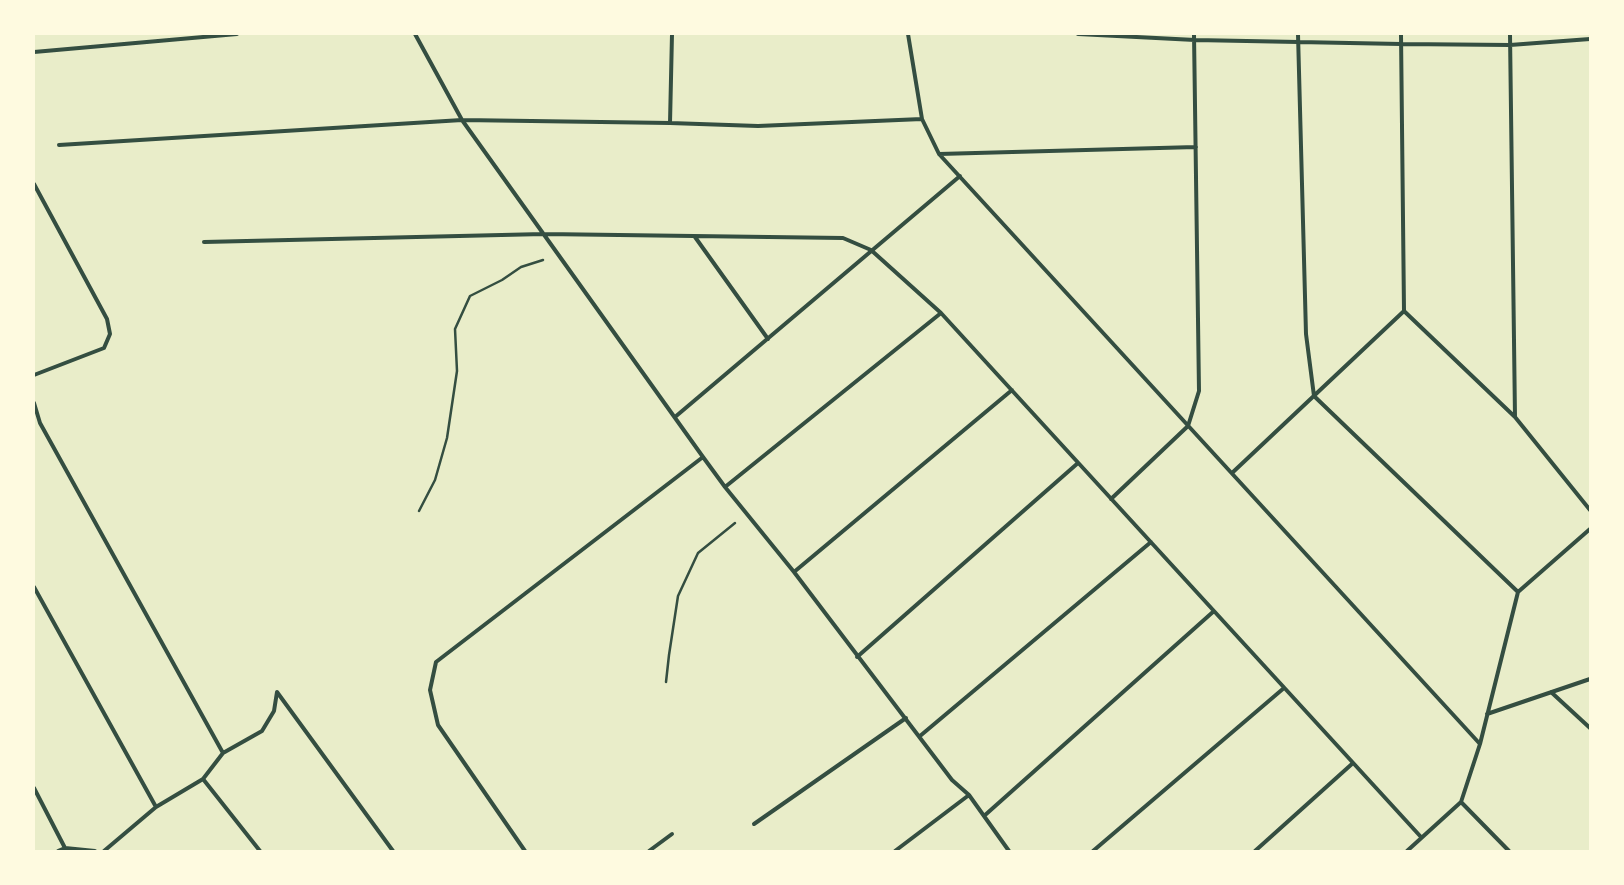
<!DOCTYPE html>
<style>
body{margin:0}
#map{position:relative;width:1624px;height:885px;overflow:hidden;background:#e9edc9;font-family:Cabin,sans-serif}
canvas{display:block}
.frame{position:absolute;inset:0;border:35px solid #fefae0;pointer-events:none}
</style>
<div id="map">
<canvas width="1624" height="885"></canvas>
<div class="frame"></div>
</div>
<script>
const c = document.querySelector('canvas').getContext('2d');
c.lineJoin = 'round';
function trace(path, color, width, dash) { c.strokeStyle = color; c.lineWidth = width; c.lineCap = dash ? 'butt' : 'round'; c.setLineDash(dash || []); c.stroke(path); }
const path = new Path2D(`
 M419,511l16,-31 12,-42 10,-67 -2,-42 15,-33 32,-16 19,-13 22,-7
 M666,682l3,-27 9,-59 20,-43 37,-30`);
const minor = new Path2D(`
 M415,34l47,86 241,337 22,30 69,85 158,208 17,15 40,56
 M908,34l14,85 17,35 541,590
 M1078,34l117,6 206,4 109,1 80,-6
 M1298,34l8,300 8,62 204,196
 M1510,34l5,383
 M34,52l203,-18
 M670,123l2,-89
 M59,145l403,-25 208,3 88,3 164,-7
 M939,154l257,-7
 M34,184l73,135 3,15 -6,14 -70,27
 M695,237l73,102
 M204,242l340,-8 299,4 28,12 70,63 480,524
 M1404,311l111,106 75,93
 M34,403l6,20 183,330
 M675,417l285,-241
 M1232,473l172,-162 -3,-277
 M725,487l216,-174
 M1111,499l77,-73 11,-35 -5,-357
 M794,572l218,-182
 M34,587l122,220
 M857,657l221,-194
 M277,692l116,159
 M1551,692l39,36
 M1487,714l103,-35
 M920,736l231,-194
 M203,779l57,72
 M34,788l31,60
 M1461,802l48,49
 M984,816l230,-205
 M754,824l152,-106
 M58,851l7,-3 30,3
 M104,851l52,-44 47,-28 20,-26 39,-22 12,-20 3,-19
 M525,851l-87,-126 -8,-35 6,-28 267,-205
 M649,851l23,-17
 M895,851l74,-56
 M1093,851l191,-163
 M1255,851l98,-88
 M1407,851l54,-49 19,-58 38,-152 72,-63`);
trace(path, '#344e41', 2.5);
trace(minor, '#344e41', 4);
</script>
